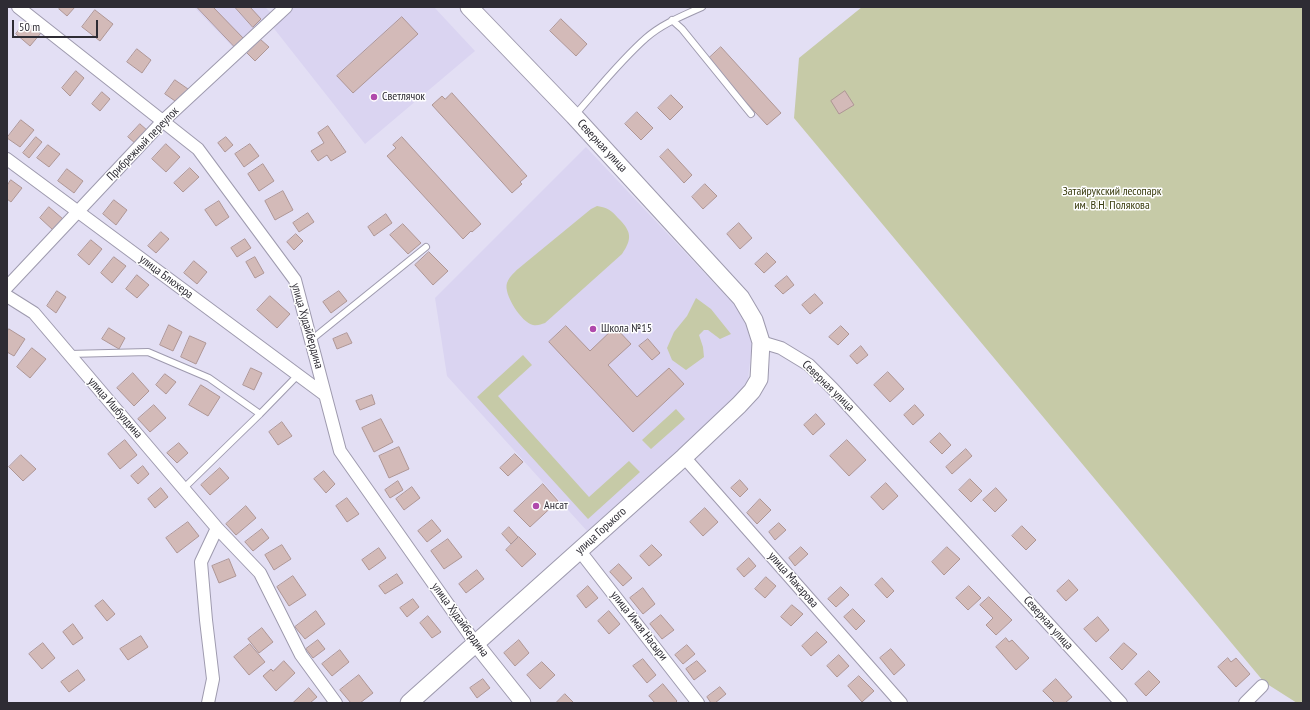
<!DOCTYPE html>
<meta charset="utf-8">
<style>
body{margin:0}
#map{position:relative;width:1310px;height:710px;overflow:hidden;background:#e3dff4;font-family:"PT Sans Narrow",sans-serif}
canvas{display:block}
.frame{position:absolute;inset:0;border:8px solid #2e2c34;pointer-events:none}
.scale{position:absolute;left:12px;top:20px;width:86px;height:18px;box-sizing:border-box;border:2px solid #2e2c34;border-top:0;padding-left:5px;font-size:12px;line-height:14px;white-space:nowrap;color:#2e2c34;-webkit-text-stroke:3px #fff;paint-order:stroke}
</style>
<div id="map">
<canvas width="1310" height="710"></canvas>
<div class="frame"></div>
<div class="scale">50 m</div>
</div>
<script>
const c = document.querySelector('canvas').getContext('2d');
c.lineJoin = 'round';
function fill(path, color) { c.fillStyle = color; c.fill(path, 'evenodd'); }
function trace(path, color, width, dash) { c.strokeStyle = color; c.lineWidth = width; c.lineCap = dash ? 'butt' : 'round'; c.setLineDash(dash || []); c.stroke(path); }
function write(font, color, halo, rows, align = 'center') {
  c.font = font + ' "PT Sans Narrow",sans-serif'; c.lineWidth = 3; c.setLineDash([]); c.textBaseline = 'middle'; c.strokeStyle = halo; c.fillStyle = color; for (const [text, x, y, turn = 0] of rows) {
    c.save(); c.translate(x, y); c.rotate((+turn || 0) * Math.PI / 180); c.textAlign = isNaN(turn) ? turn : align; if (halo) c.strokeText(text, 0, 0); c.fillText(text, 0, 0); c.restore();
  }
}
const built = new Path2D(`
 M194,7h71l8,8 -39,33z
 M293,7h141l41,44 -110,93 -93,-118z
 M586,147l156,166 10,32 -4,34 -12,20 -149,132 -140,-155 -12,-78z`);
const green = new Path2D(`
 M862,7h441v696h-6l-33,-21 -470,-564 5,-60z
 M597,206c11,2 14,4 21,12 13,13 15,20 4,36l-77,69c-4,1 -7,3 -12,2 -11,-2 -30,-31 -26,-42 3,-8 11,-14 17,-19l67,-55z
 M696,298l15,11 20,25 -11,5 -12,-9h-4l-5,5 4,12 1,10 -18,13 -14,-10 -5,-12 7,-16 13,-16z
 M523,355l9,10 -34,31 91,101 40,-36 11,11 -52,47 -111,-122z
 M676,409l9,10 -34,30 -9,-9z`);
const building = new Path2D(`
 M61,7h14l-8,9 -8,-7z
 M197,7h16l31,32 -9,8z
 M235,7h15l11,12 -8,8z
 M95,10l18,14 -13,17 -18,-14z
 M402,17l16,17 -65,59 -16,-17z
 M561,19l26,25 -11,12 -26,-25z
 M26,21l15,12 -11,13 -14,-12z
 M260,39l9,8 -14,14 -8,-8z
 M721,47l60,66 -14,12 -60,-65z
 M137,49l14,11 -9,13 -15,-11z
 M76,71l8,7 -14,18 -8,-8z
 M175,80l13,9 -10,14 -13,-9z
 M845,91l9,14 -15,9 -8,-13z
 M102,92l8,7 -10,12 -8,-7z
 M452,93l75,83 -7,6 2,2 -10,9 -80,-88 10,-9 3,3z
 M671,95l12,12 -13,13 -12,-12z
 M637,112l16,16 -12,12 -16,-16z
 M21,120l13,10 -14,17 -13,-9z
 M140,124l8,7 -12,13 -8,-7z
 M328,126l18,26 -15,9 -4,-6 -9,6 -7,-10 13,-8 -6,-10z
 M36,137l6,5 -13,16 -6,-5z
 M226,137l7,8 -8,7 -7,-9z
 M402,137l79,87 -9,8 -1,-1 -8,8 -76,-83 9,-8 -3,-3z
 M166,144l14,13 -14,15 -14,-13z
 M250,144l9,12 -15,11 -9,-13z
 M48,145l12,9 -11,13 -12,-9z
 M668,149l24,26 -8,8 -24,-26z
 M263,164l11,17 -15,10 -11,-17z
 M190,168l9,9 -16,15 -9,-9z
 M67,169l16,12 -9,12 -16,-12z
 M11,180l11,8 -11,14 -4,-3v-13z
 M705,184l12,12 -14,13 -11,-12z
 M283,191l10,19 -18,10 -10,-19z
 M114,200l13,10 -11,15 -13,-11z
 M219,201l10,16 -13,9 -11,-16z
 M49,207l14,12 -10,11 -13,-12z
 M308,213l6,9 -15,10 -6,-9z
 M386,214l6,9 -18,13 -6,-9z
 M739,223l13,15 -12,11 -13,-15z
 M403,224l18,19 -13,11 -18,-19z
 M161,232l8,7 -13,14 -8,-7z
 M296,234l7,7 -9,9 -7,-8z
 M245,239l6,9 -14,9 -6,-9z
 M91,240l11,9 -13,16 -11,-10z
 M429,252l19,19 -15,14 -18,-20z
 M767,253l9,9 -12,11 -9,-9z
 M114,257l12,9 -14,17 -11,-10z
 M255,257l9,16 -9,5 -9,-16z
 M194,261l13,11 -10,12 -13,-11z
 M137,275l12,10 -12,13 -11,-9z
 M787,276l7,9 -11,9 -8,-8z
 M57,291l9,6 -10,16 -9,-7z
 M339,291l8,10 -16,12 -8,-11z
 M815,294l8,9 -13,11 -8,-9z
 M270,296l20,18 -13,14 -20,-18z
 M169,325l13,7 -9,19 -13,-6z
 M566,326l24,25 25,-24 16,17 -23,21 29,32 32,-29 15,16 -51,48 -84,-90z
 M841,326l8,8 -11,11 -9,-8z
 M109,328l16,10 -6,11 -17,-10z
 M9,329l16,10 -11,17 -7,-4v-20z
 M347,333l5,10 -15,6 -4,-10z
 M190,336l16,7 -10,21 -15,-7z
 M648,339l12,14 -8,7 -13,-14z
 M861,346l7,9 -11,9 -7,-8z
 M32,348l14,11 -16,19 -13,-11z
 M251,368l11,5 -8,17 -11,-5z
 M888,372l16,17 -14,13 -16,-17z
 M133,373l16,18 -15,15 -17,-18z
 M165,374l11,8 -10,12 -10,-9z
 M201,385l19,12 -12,19 -19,-11z
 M372,395l3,9 -15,6 -4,-9z
 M154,405l12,13 -16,14 -12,-13z
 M915,405l9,10 -11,10 -9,-10z
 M816,414l9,10 -12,11 -9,-10z
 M381,419l12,23 -19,10 -12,-24z
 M282,422l10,14 -14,9 -9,-13z
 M940,433l11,12 -9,9 -12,-12z
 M125,440l12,15 -17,14 -12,-15z
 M847,440l19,20 -17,16 -19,-20z
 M179,443l9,10 -11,10 -10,-10z
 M399,447l10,22 -20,9 -10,-22z
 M966,449l6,7 -20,18 -6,-7z
 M515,454l8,8 -15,14 -8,-8z
 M21,455l15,14 -13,12 -14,-14z
 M143,466l6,8 -11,10 -7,-8z
 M220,468l9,10 -19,17 -9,-10z
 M324,471l11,13 -9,9 -12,-14z
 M970,479l12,12 -11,11 -12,-12z
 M740,480l8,9 -8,8 -9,-9z
 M398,481l5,9 -13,8 -5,-8z
 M886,483l12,13 -15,14 -12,-13z
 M543,484l15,17 -28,26 -16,-16z
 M412,487l8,11 -16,12 -8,-11z
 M161,488l7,9 -13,11 -7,-9z
 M996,488l11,12 -12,12 -12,-12z
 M347,498l12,16 -12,8 -11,-16z
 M760,499l11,11 -14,14 -10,-11z
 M246,506l10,12 -20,17 -10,-11z
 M705,508l13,14 -15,14 -13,-14z
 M432,520l9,11 -14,11 -9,-11z
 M188,522l11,14 -22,17 -11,-15z
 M779,523l7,7 -11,10 -6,-8z
 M1022,526l14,14 -10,10 -14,-14z
 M509,527l9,10 -7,7 -9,-10z
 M262,529l7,9 -16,13 -8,-9z
 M519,537l17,17 -14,13 -16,-17z
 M448,539l14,18 -18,12 -13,-18z
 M282,545l9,14 -17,11 -9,-15z
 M652,545l10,10 -13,11 -9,-10z
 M801,547l7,7 -13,12 -6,-8z
 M947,547l13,12 -16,16 -12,-13z
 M379,548l7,10 -17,12 -7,-10z
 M749,558l7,8 -12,11 -7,-8z
 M229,559l7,17 -17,7 -7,-17z
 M619,564l13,14 -9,8 -13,-14z
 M477,570l7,9 -18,14 -7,-9z
 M397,574l6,9 -18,11 -6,-8z
 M293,576l13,19 -17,11 -12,-19z
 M766,577l10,9 -11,12 -10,-9z
 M882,578l12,13 -7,7 -12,-13z
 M1069,580l9,10 -12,11 -9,-10z
 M588,586l10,12 -12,10 -9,-12z
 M969,586l12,12 -13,12 -12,-12z
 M841,587l8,8 -13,12 -8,-8z
 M643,588l12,16 -12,10 -13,-16z
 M989,597l23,23 -16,15 -10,-10 7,-7 -13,-13z
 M413,599l6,8 -12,10 -7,-9z
 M103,600l12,14 -8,7 -12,-15z
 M792,605l11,9 -12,12 -10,-9z
 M853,609l12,12 -9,9 -12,-13z
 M316,611l9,13 -20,15 -10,-12z
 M609,611l11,13 -11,10 -11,-13z
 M661,615l13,15 -12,9 -12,-15z
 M428,616l13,16 -9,6 -12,-15z
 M1098,617l11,13 -13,12 -12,-13z
 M73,624l10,14 -10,7 -10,-13z
 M262,628l11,14 -14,11 -11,-14z
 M817,632l10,10 -16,14 -9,-10z
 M141,636l7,11 -20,13 -8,-11z
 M1006,638l3,4 3,-2 17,18 -13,12 -20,-23z
 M318,640l7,9 -12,9 -7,-9z
 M519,640l10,13 -14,13 -11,-13z
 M43,643l12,15 -13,11 -13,-15z
 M1124,643l13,11 -15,16 -12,-12z
 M250,644l15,18 -16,13 -15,-18z
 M687,645l8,9 -12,10 -8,-9z
 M891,649l14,16 -11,10 -14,-17z
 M340,650l9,12 -17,14 -10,-12z
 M839,655l10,11 -12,11 -10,-11z
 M1228,658l3,4 5,-4 14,16 -14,13 -18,-20z
 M643,659l13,16 -9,8 -14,-17z
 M284,661l11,12 -19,18 -13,-15 8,-7 2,2z
 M697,661l9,10 -12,9 -8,-11z
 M542,662l13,13 -15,14 -13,-14z
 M78,670l7,10 -16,12 -8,-10z
 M1149,671l11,11 -14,14 -11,-12z
 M359,675l14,18 -13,10h-9l-11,-13z
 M859,676l15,15 -12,11 -14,-16z
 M483,679l7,9 -13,10 -7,-10z
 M1056,679l16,18 -7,6h-10l-12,-12z
 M663,684l14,17 -2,2h-20l-6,-7z
 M720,687l6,7 -11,9h-4l-4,-6z
 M309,688l8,9 -7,6h-17z
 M565,694l9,9h-18z`);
const service = new Path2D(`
 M672,20l10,9 69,85
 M575,115c23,-26 45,-54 71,-77 16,-14 36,-22 56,-31
 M311,340l115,-93
 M69,354l79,-2 61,26 51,36
 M184,488l76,-74 38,-39`);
const minor = new Path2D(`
 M18,7l180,142 97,131 45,171 136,193
 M7,159l318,236
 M7,287l156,-166 123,-114
 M7,296l27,17 183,215 43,45 41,82 35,48
 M761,342l20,6 28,17 24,24 288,314
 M684,457l217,246
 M579,550l119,153
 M208,703l5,-24 -7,-59 -5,-58 16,-34
 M1245,703l17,-17`);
const tertiary = new Path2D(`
 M476,644l47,59`);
const secondary = new Path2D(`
 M409,703l275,-246 55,-52 13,-14 7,-12 2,-37 -7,-22 -13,-22 -167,-182 -105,-109`);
const markers = [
 [374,97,4,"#b049ac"],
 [593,329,4,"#b049ac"],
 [536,506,4,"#b049ac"]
];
const poiNames = [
 ["Светлячок",382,97],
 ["Школа №15",601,329],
 ["Ансат",544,506]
];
const streetNames = [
 ["Прибрежный переулок",143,144,-46],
 ["Северная улица",602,146,47],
 ["улица Блюхера",166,277,37],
 ["улица Худайбердина",307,326,74],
 ["Северная улица",828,386,44],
 ["улица Ишбулдина",115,408,49],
 ["улица Горького",601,531,-42],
 ["улица Макарова",793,580,49],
 ["улица Худайбердина",460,620,54],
 ["Северная улица",1048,623,48],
 ["улица Имая Насыри",639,626,52]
];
const parkNames = [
 ["Затайрукский лесопарк",1112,192],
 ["им. В.Н. Полякова",1112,206]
];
fill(built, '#dad4f1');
fill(green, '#c6caa7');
fill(building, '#d3bab8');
trace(building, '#ae9695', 1);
trace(service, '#9e9aae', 8);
trace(minor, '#9e9aae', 14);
trace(tertiary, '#9e9aae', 17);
trace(secondary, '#9e9aae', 19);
trace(service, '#fff', 6);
trace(minor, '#fff', 12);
trace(tertiary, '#fff', 15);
trace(secondary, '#fff', 17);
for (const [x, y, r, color] of markers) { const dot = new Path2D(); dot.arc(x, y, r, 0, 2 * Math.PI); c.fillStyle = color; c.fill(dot); trace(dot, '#fff', 1.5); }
write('12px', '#2e2c34', '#fff', poiNames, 'left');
write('12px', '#2e2c34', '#fff', streetNames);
write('12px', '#3a3d0f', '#fff', parkNames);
</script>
